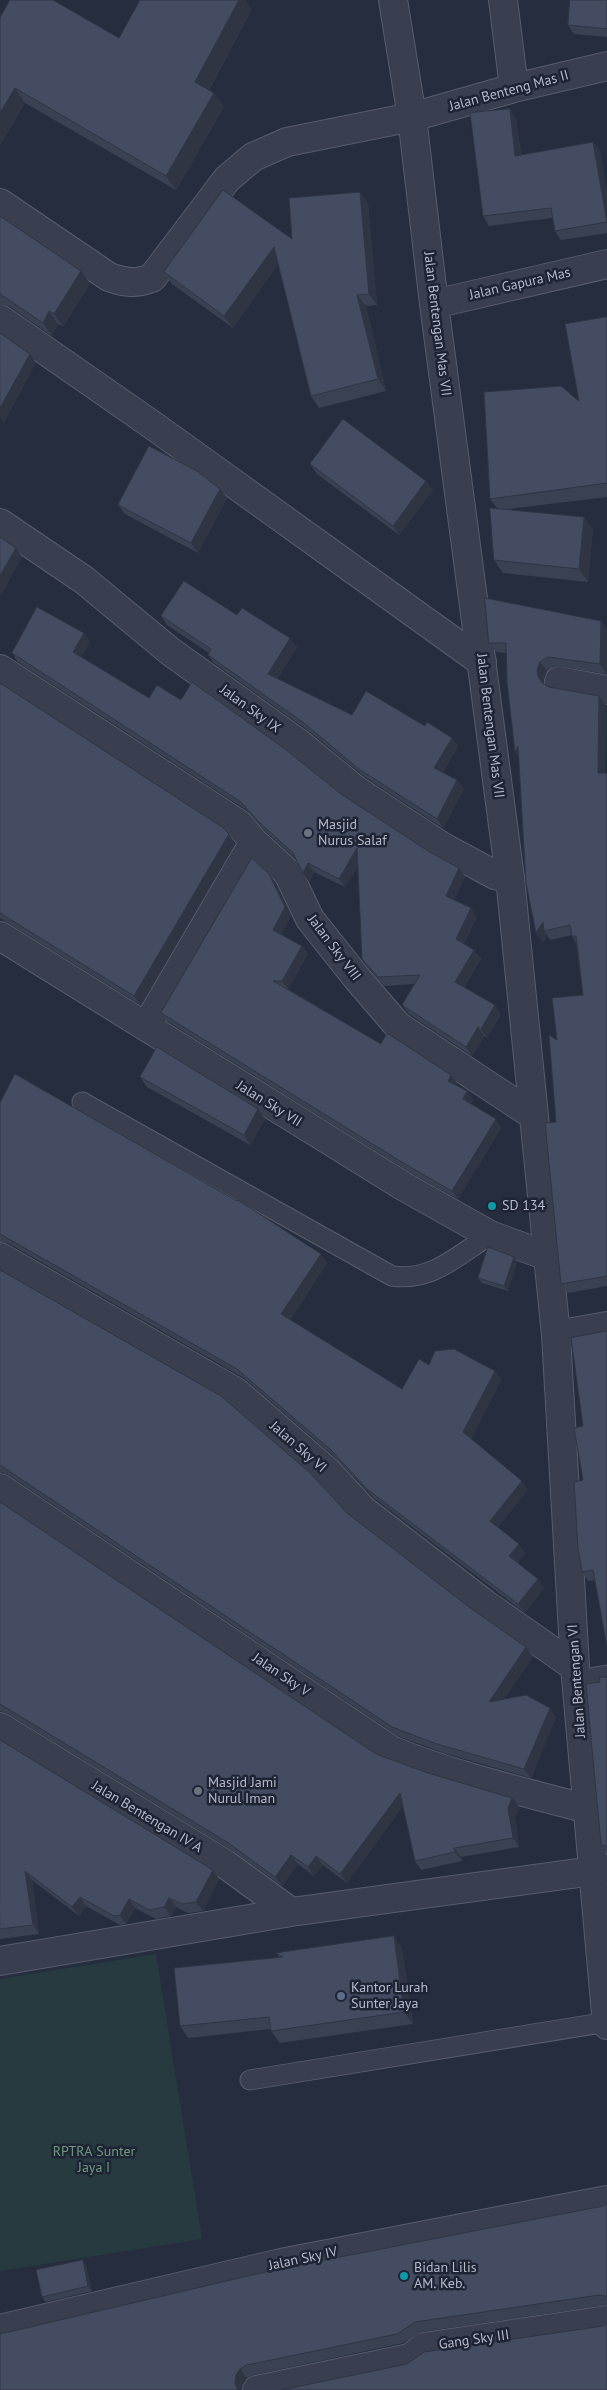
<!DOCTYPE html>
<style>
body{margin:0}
canvas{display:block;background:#252d3f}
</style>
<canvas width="607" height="2390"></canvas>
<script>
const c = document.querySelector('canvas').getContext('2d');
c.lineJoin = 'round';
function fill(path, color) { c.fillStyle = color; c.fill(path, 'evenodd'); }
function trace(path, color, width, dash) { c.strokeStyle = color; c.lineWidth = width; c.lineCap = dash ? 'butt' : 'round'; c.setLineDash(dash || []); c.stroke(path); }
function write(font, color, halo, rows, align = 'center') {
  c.font = font + ' "PT Sans",sans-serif'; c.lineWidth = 5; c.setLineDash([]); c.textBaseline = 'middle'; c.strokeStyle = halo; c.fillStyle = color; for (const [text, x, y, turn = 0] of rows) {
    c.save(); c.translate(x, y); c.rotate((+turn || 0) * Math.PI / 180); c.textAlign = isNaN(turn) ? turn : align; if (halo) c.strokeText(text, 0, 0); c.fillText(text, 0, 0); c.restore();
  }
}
const green = new Path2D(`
 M156,1954l46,285 -202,32v-292z`);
const service = new Path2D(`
 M82,1102l310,174c40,6 66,-21 98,-41
 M577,1680l30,-5
 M250,2080l357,-58`);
const minor = new Path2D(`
 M393,0l19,117 22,187 76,574 46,457 19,332 32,358
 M503,0l11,88
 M0,203l109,74c17,6 27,7 43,1l75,-99 26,-22 34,-15 125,-25 102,-29 93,-22
 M434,304l173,-40
 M0,319l151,105 331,238
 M0,523l84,57 87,72 130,93 55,45 87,57 52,28 15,3
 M0,669l239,155 15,18 34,31 22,46 46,58 42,49 135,89
 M559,681l48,9
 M0,936l403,250 87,49 57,21
 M147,1025l107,-183
 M0,1257l236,135 91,79 36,39 122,94 90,63
 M556,1335l51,-9
 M0,1488l391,262c63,26 130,41 196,59
 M0,1727l225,137 66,48
 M0,1961l291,-49 316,-43
 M0,2329l281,-66 326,-63
 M257,2390l153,-32 14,-11 183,-27`);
const wall = new Path2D(`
 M607,0v37l-33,-3 -6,-9z
 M252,9l-43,81 15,17 -48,83 -151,-87 -25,42v-127l119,20z
 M516,118l5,37 72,-13 7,9 7,43v39l-46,7 -6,-9 -3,-13 -63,8 -6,-10z
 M360,192l8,12 9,101 -11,1 20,85 -67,17 -8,-12 -33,-132 -45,64 -61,-44 -8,-12 128,-33z
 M0,216l90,67 -27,44 -5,-3 -6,12 -43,-30 -9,-1z
 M607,317v180l-99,12 85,20 -5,53 -85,-9 -9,-13 3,-52 -7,-9 89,-98z
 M310,464l123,26 -34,45 -82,-61z
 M227,498l-29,55 -73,-39 -7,-9z
 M237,615l60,32 -20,32 75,36 73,11 27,12 6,8 -15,26 21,17 -21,39 -78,-51 -55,-45 -96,-69 -6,-8 1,-2 -42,-28 -6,-9z
 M601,621l6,9v44l-53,-8 -7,5 -3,8v5l5,3 57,18 -1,68h2v513l-39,7 -7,-9 -5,-162 1,-82 26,-45 -7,-52 -4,-8 -22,5 -3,-5 -4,7 -7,-9 -17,-175 -4,-6 -8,-99 -11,-1 -7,-9z
 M84,633l6,9 -9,15 68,41 32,2 160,94 87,57 31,17 6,9 -11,23 23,17 -13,27 10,6 7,9 -17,28 31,18 6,9 -14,24 -3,-2 -12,20 -63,-42 -7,-9 12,-21 -30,2 -15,-18 -7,-9 -4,-93 -13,21 -31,-15 -5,10 -6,-9 -7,-14 -31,-28 -17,-20 -230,-149 -6,-9z
 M0,683l235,161 -94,161 -141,-87z
 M275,882l16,34 -10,19 21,11 6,8 -20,35 93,55 70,31 6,8 -1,2 11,6 6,9 -2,4 25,15 5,9 -43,71 -47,-26 -244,-152 -6,-8z
 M140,1077l125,42 -15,26 -103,-58z
 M0,1103l327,160 -37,57 112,69 27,-24 66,6 6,9 -30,59 57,51 -30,37 27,26 -8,10 27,25 -19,25 -151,-115 -37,-39 -93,-81 -236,-135 -8,-1z
 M514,1257l3,5 -9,29 -26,-8 -4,-5z
 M0,1270l347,243 186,144 -29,42 52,18 -25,61 -87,-25 -46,-17 -389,-261 -7,-3 -2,1z
 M607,1331l-12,249 -7,1 -6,-9 1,-146z
 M0,1502l376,252 52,19 84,25 7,9 -4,10 4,30 -58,10 1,4 -41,9 -6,-9 -12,-55 -56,77 -24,-18 -9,11 -16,-12 -16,22 -49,-35 -225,-137 -8,-3z
 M607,1677v176l-6,-9 -1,-162z
 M0,1740l213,130 6,9 -16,32 -15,2 -12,-6 -5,9 -15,3 -21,-11 -9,16 -6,1 -34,-19 -7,10 -47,-36 7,54 -39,5z
 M402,1948l11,76 -133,19 -9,-12v-2l-83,9 -8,-12 99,-69 -3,-4z
 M607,2204v101l-185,27 -19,11 -149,32 -7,3 -5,7 -242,5 603,-184z
 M86,2265l6,26 -46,11 -4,-5z`);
const shadedWall = new Path2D(`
 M239,0h7l6,9 -47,87 -10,-14z
 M15,88l10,15 -25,42v-32z
 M214,93l10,14 -48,83 -10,-14z
 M510,109l6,9 6,47 -7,-9z
 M593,142l7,9 7,43v29z
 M360,192l8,12 9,101 -8,-11z
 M274,247l8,12 -49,69 -9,-12z
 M81,271l9,12 -27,44 -9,-13z
 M357,295l9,11 20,85 -8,-12z
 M49,311l9,13 -6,12 -9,-13z
 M30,354l6,9 -32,60 -4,-6v-9z
 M426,481l7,9 -34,45 -6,-9z
 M220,489l7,9 -29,55 -7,-10z
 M584,517l9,12 -5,53 -9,-13z
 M16,548l6,9 -21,38 -1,-2v-17z
 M601,621l6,9v44l-7,-10z
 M84,633l6,9 -11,19 -6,-9z
 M290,638l7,9 -22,36 -7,-9z
 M540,662l7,9 -3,8v7l-6,-10 -1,-7z
 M599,696l7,9 -1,77 -7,-9z
 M452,738l6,8 -18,31 -6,-9z
 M518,746l4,16 -7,-10z
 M457,780l7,9 -21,39 -6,-9z
 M229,834l6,10 -94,161 -7,-9z
 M357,848l6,8 -18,31 -6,-8z
 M308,863l6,9 -5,10 -6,-9z
 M459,868l6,9 -13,28 -6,-9z
 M269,874l6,8 16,34 -12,23 -6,-9z
 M471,908l6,9 -15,31 -6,-9z
 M543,922l1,9 3,4 -4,7 -7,-9z
 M302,946l6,8 -20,35 -6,-8z
 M474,950l7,9 -20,32 -6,-9z
 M495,1005l6,9 -14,24 -6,-9z
 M478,1027l6,9 -12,20 -6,-9z
 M451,1075l6,8 -3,6 -6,-8z
 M467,1091l6,9 -4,7 -6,-8z
 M258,1109l7,10 -15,26 -6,-10z
 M496,1119l5,9 -43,71 -6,-8z
 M321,1254l6,9 -39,60 -7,-9z
 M514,1257l3,5 -9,29 -4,-5z
 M495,1371l6,9 -31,61 -7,-9z
 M522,1481l6,9 -32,40 -6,-9z
 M519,1544l6,9 -10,12 -6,-9z
 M538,1579l6,9 -19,25 -7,-9z
 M526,1647l7,10 -37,54 -7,-9z
 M550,1708l6,9 -25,61 -7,-9z
 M400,1793l6,9 -59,81 -7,-9z
 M512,1798l7,9 -4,10 4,30 -6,-9 -5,-30z
 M454,1848l7,9 1,4 -7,-9z
 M291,1855l7,9 -16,22 -7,-9z
 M316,1856l7,9 -9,11 -6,-9z
 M213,1870l6,9 -16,32 -7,-9z
 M25,1871l7,9 7,54 -6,-9z
 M80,1897l6,9 -7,10 -7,-9z
 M169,1898l7,9 -5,9 -7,-9z
 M129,1899l6,9 -9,16 -6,-9z
 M394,1936l8,12 11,76 -9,-12z
 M83,2260l3,5 6,26 -4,-5z
 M240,2369l7,9 -5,7v5h-4l-3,-6 1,-9z`);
const building = new Path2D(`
 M10,0h43l66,38 21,-38h99l-44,82 19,11 -48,83 -151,-88 -15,25v-95z
 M570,0h37v29l-39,-4z
 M510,109l5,47 78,-14 14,80 -52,9 -4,-23 -68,8 -13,-103z
 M223,190l69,49 -3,-41 71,-6 9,102 -12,1 21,84 -67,17 -37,-149 -50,69 -60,-44z
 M0,216l81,55 -27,43 -5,-3 -6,12 -43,-29z
 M607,317v166l-117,16 -6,-107 77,-6 18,15 -14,-77z
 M0,333l30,21 -30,54z
 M343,419l83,62 -33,45 -83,-62z
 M149,446l48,25 23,18 -29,54 -73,-38z
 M490,508l94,9 -5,52 -85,-9z
 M0,537l16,11 -16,28z
 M184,581l53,34 5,-7 48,30 -22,36 84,41 14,-24 59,35 2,-4 25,16 -18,30 23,12 -20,39 -78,-50 -55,-46 -96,-68 3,-6 -50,-33z
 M485,598l116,23 -1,43 -52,-7 -8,5 -3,7 1,7 4,7 7,4 50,9 -1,77h9v503l-46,8 -16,-161 11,-1 -7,-87 8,5 -5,-42 31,-3 -7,-59h-4l-2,-11 -26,6 -1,-9 -7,11 -10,-50 -8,-137 -3,6 -8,-70 -1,-39h-17z
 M37,607l47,26 -11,19 76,46 8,-13 24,15 11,-18 93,67 56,45 87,57 31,17 -13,28 25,12 -15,31 18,11 -19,32 40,23 -14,24 -3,-2 -12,20 -64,-42 18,-30 -42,2 -16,-18 -5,-111 -18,31 -31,-16 -5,10 -10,-20 -34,-31 -18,-20 -229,-149z
 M0,683l222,144 7,7 -95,162 -134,-83z
 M252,858l17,16 16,33 -12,23 29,16 -20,35h-9l108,63 6,-11 64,42 -3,6 19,10 -4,8 33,20 -44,72 -47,-27 -244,-151z
 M157,1047l101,62 -14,26 -104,-58z
 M15,1074l222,127 1,-1 83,54 -40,60 34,21 87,54 17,-30 10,6 6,-14 19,-2 41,22 -32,61 59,49 -32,40 29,23 -10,12 29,23 -20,25 -151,-115 -36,-39 -94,-81 -237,-135v-131z
 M488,1247l26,10 -10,29 -26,-8z
 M0,1270l221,126 89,77 37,40 122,94 57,40 -37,55 37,-7 24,13 -26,61 -87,-25 -45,-17 -392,-262z
 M606,1331h1v316l-14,-77 -11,2 -4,-24 -4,-66 9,-2 -9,-52 9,-2 -12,-88z
 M0,1502l376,252 52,19 84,25 -4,10 5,30 -59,10 1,4 -40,9 -15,-68 -60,81 -24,-18 -8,11 -17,-12 -16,22 -48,-35 -227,-138z
 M607,1677v170l-6,-3 -15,-160 14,-2 -1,-4z
 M0,1740l213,130 -17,32 -14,2 -13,-6 -5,9 -15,3 -20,-11 -9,16 -6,1 -34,-19 -8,10 -47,-36 8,54 -33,4z
 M394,1936l10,76 -133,19 -2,-14 -89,9 -6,-58 109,-11 -7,-4z
 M607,2204v93l-1,-1 -7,-1 -184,27 -18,12 -150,31 -7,4 -4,6 -1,9 3,6h-238v-56l278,-65 325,-63z
 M83,2260l5,26 -46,11 -6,-27z
 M607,2324v66h-326l126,-26 17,-12 179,-26z`);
const markers = [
 [308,833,5,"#6b7280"],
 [492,1206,5,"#0f9aa8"],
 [198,1791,5,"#6b7280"],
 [341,1996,5,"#5c6f8a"],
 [404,2276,5,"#0f9aa8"]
];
const streetNames = [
 ["Jalan Benteng Mas II",509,91,-15],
 ["Jalan Gapura Mas",520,284,-13],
 ["Jalan Bentengan Mas VII",437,324,83],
 ["Jalan Sky IX",250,709,36],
 ["Jalan Bentengan Mas VII",490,726,83],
 ["Jalan Sky VIII",334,948,53],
 ["Jalan Sky VII",269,1104,32],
 ["Jalan Sky VI",298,1447,41],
 ["Jalan Sky V",281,1675,34],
 ["Jalan Bentengan VI",577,1681,-94],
 ["Jalan Bentengan IV A",147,1817,31],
 ["Jalan Sky IV",303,2259,-12],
 ["Gang Sky III",474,2340,-8]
];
const poiNames = [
 ["Masjid",318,825],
 ["Nurus Salaf",318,841],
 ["SD 134",502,1206],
 ["Masjid Jami",208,1783],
 ["Nurul Iman",208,1799],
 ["Kantor Lurah",351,1988],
 ["Sunter Jaya",351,2004],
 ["Bidan Lilis",414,2268],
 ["AM. Keb.",414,2284]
];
const parkNames = [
 ["RPTRA Sunter",94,2152],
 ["Jaya I",94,2168]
];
fill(green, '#273a40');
trace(service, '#575d6d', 21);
trace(minor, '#575d6d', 30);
trace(service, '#393f4f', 19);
trace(minor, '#393f4f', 28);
fill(wall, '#3a4153');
fill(shadedWall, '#303544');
fill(building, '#444c61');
trace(building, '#303544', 1);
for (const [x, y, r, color] of markers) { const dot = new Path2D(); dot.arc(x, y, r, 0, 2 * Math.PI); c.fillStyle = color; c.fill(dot); trace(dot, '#1e2434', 2); }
write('14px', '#b6bbca', '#1e2434', streetNames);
write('14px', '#b6bbca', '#1e2434', poiNames, 'left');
write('14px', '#6d9a7e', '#1e2434', parkNames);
</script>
